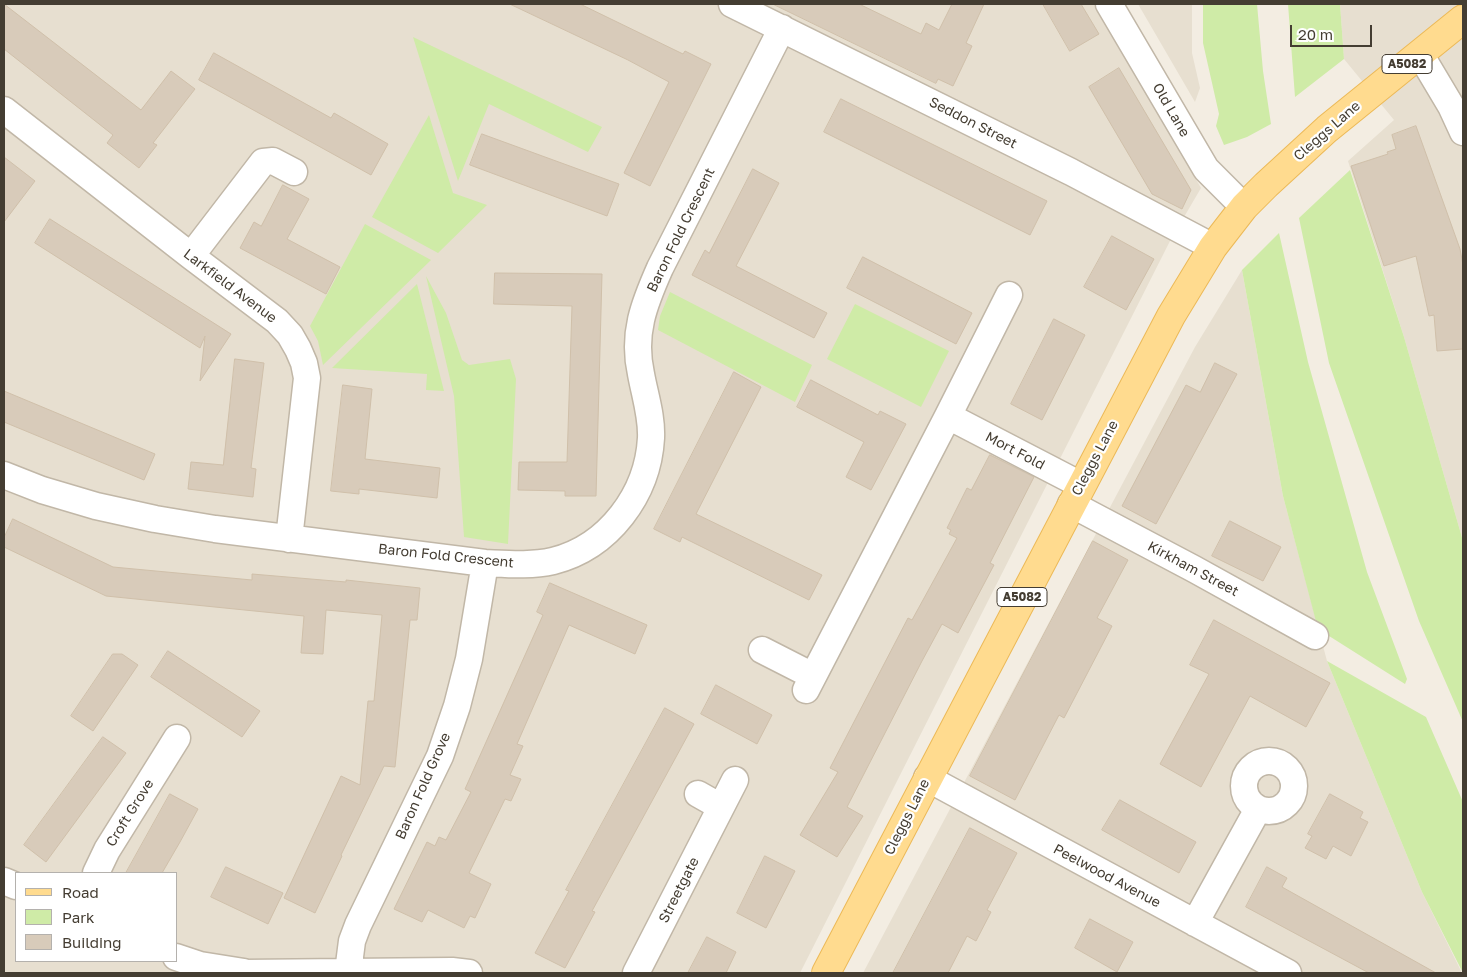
<!DOCTYPE html>
<style>
body{margin:0}
#map{position:relative;width:1467px;height:977px;overflow:hidden;background:#f3ede2;font-family:"Golos Text",sans-serif}
canvas{display:block}
.frame{position:absolute;inset:0;border:5px solid #443d32;pointer-events:none}
.legend{position:absolute;left:15px;top:872px;width:162px;height:90px;box-sizing:border-box;background:#fff;border:1px solid #b4b1ad;margin:0;padding:6px 9px;list-style:none;font-size:15px;color:#443d32}
.legend li{display:flex;align-items:center;gap:10px;height:25px}
.legend b{width:25px;border:1px solid #b4b1ad}
.scale{position:absolute;left:1290px;top:25px;width:82px;height:22px;box-sizing:border-box;border:2px solid #443d32;border-top:0;padding-left:6px;font-size:15px;line-height:18px;white-space:nowrap;color:#443d32;-webkit-text-stroke:4px #fff;paint-order:stroke}
</style>
<div id="map">
<canvas width="1467" height="977"></canvas>
<div class="frame"></div>
<ul class="legend">
<li><b style="height:6px;background:#ffdb8f"></b>Road</li>
<li><b style="height:14px;background:#cfeba7"></b>Park</li>
<li><b style="height:14px;background:#d8cbba"></b>Building</li>
</ul>
<div class="scale">20 m</div>
</div>
<script>
const c = document.querySelector('canvas').getContext('2d');
c.lineJoin = 'round';
function fill(path, color) { c.fillStyle = color; c.fill(path, 'evenodd'); }
function trace(path, color, width, dash) { c.strokeStyle = color; c.lineWidth = width; c.lineCap = dash ? 'butt' : 'round'; c.setLineDash(dash || []); c.stroke(path); }
function write(font, color, halo, rows, align = 'center') {
  c.font = font + ' "Golos Text",sans-serif'; c.lineWidth = 4.5; c.setLineDash([]); c.textBaseline = 'middle'; c.strokeStyle = halo; c.fillStyle = color; for (const [text, x, y, turn = 0] of rows) {
    c.save(); c.translate(x, y); c.rotate((+turn || 0) * Math.PI / 180); c.textAlign = isNaN(turn) ? turn : align; if (halo) c.strokeText(text, 0, 0); c.fillText(text, 0, 0); c.restore();
  }
}
const residential = new Path2D(`
 M4,4h1090l107,184 -31,53 -370,732h-796zM16,873h160v88h-160z
 M1138,4h54v49l8,35 -5,14z
 M1340,4h123v537l-59,-204 -56,-176 46,-41 -50,-61z
 M1242,270l41,226 44,165 95,231 40,81h-599l332,-626z`);
const green = new Path2D(`
 M1203,4h54l6,67 8,53 -24,13 -23,8 -8,-19 3,-12 -16,-71z
 M1288,4h52l4,55 -49,38z
 M413,37l189,90 -14,25 -99,-48 -31,77z
 M429,115l24,78 34,12 -49,48 -66,-36z
 M1350,170l54,167 59,204v181l-44,-101 -90,-258 -30,-145z
 M365,224l66,36 -108,105 -5,-24 -8,-15z
 M1279,233l29,129 59,210 40,107 -2,5 -87,-55 -35,-133 -41,-226z
 M426,276l20,37 16,47 7,5 41,-6 6,20 -8,165 -44,-7 -10,-141z
 M417,284l27,107 -18,-1 1,-16 -95,-6z
 M670,292l142,73 -17,37 -137,-72 2,-14z
 M855,304l94,47 -28,56 -94,-48z
 M1327,661l99,56 37,85v171l-41,-81z`);
const building = new Path2D(`
 M4,4l137,106 30,-39 24,18 -42,54 4,2 -18,23 -32,-25 6,-8 -109,-86z
 M510,4h70l103,50 2,-3 26,13 -61,122 -26,-13 45,-91 -41,-22z
 M773,4h86l62,30 5,-11 13,7 13,-26h32l-18,39 6,3 -19,40 -15,-7 -2,4z
 M1043,4h38l18,30 -29,17z
 M214,53l117,65 3,-5 54,31 -17,31 -172,-95z
 M1119,68l72,122 -9,19 -30,-15 -63,-107z
 M841,99l206,102 -17,34 -206,-103z
 M1416,126l44,123 3,16v84l-26,2 -3,-36 -5,1 -13,-60 -32,10 -33,-100 37,-12 -1,-2 9,-3 -4,-14z
 M482,134l137,50 -12,32 -137,-51z
 M4,157l31,24 -31,41z
 M753,169l26,14 -43,83 91,47 -13,25 -122,-63 13,-25 4,3z
 M283,185l26,14 -22,40 53,28 -14,27 -86,-46 14,-26 7,4z
 M50,219l181,115 -31,47 5,-45 -5,12 -165,-105z
 M1112,236l42,23 -28,51 -42,-23z
 M863,257l109,56 -16,31 -109,-56z
 M495,273l107,1 -6,222h-31v-5l-47,-1 1,-28h48l5,-156 -78,-2z
 M1054,319l31,16 -43,85 -31,-16z
 M235,359l29,4 -13,105 5,1 -3,28 -65,-8 3,-27 32,3z
 M1215,363l22,11 -81,150 -34,-18 64,-121 14,7z
 M734,372l27,15 -65,127 126,61 -13,25 -127,-63 -2,5 -26,-13z
 M811,380l67,35 2,-4 26,13 -35,66 -25,-13 18,-35 -67,-35z
 M343,385l29,4 -7,70 75,9 -3,30 -78,-9v5l-28,-3z
 M4,391l151,63 -11,26 -140,-58z
 M990,455l44,22 -44,86 4,2 -36,68 -16,-9 -20,37 -75,146 16,9 -26,41 -37,-22 38,-63 -8,-4 78,-150 4,2 45,-82 -8,-4 2,-4 -4,-2 20,-40 4,2z
 M13,519l100,48 139,13v-6l94,8v-2l74,8 -3,32h-7l-15,147 -11,-1 -43,89 1,1 -27,57 -31,-15 57,-122 19,9 8,-84h6l8,-86 -56,-5 -3,44 -22,-1 3,-37 -198,-20 -102,-49v-9z
 M1230,521l51,26 -18,34 -51,-25z
 M1093,541l35,19 -31,58 15,8 -48,92 -5,-3 -44,85 -45,-24z
 M550,583l97,42 -12,29 -66,-29 -52,119 6,2 -13,29 11,4 -10,22 -6,-2 -36,74 22,11 -16,34 -5,-2 -6,12 -36,-18 -6,12 -28,-13 33,-67 8,4 4,-9 7,3 25,-48 -6,-3 78,-174 -6,-3z
 M1214,620l116,63 -24,44 -56,-31 -49,91 -41,-23 49,-90 -19,-9z
 M168,651l92,60 -18,26 -91,-60z
 M113,654h9l16,11 -45,66 -22,-15z
 M716,685l56,30 -15,29 -56,-30z
 M665,708l29,16 -102,187 3,1 -30,56 -30,-15 34,-62 -3,-1z
 M103,737l23,16 -80,109 -22,-17z
 M170,794l28,15 -18,33 -18,31h-36z
 M1330,794l33,18 -3,6 8,4 -17,34 -18,-10 -7,13 -21,-11 7,-12 -4,-2z
 M1120,800l76,42 -17,31 -77,-43z
 M970,828l47,25 -30,57 4,2 -15,29 -9,-5 -19,37h-55z
 M765,856l30,15 -29,57 -29,-15z
 M226,867l57,26 -15,31 -57,-27z
 M1267,867l20,11 -5,9 154,86h-67l-123,-66z
 M1090,919l43,23 -16,30 -42,-24z
 M707,937l29,15 -10,21h-38z`);
const minor = new Path2D(`
 M732,4l339,168 142,75
 M1109,4l97,165 38,38
 M1420,54l31,52 12,26
 M4,110l187,146 86,65 13,14 8,14 6,14 3,15 -18,161
 M191,256l72,-94 10,-1 21,11
 M948,416l133,69
 M4,475l38,15 54,16 59,13 60,10 270,34c23,1 46,3 68,-2 56,-14 95,-67 98,-123 1,-22 -6,-42 -10,-64 -9,-40 3,-70 19,-106l122,-240
 M1071,504l123,65 121,67
 M762,650l51,26
 M806,690l142,-274 61,-121
 M1244 786a25 25 0 1 1 50 0a25 25 0 1 1-50 0Z
 M927,778l361,195
 M698,794l23,13
 M96,873l11,-23 70,-112
 M4,881l12,5
 M1195,923l63,-114
 M176,957l24,8 44,7
 M348,972l4,-31 6,-16 82,-169 17,-50 12,-47 16,-96
 M243,973l209,-2 17,2
 M636,973l99,-193`);
const primary = new Path2D(`
 M826,973l345,-657 42,-69 31,-40 22,-22 61,-56 136,-110`);
const shields = [
 [1407,64,50],
 [1022,597,50]
];
const shieldNames = [
 ["A5082",1407,64],
 ["A5082",1022,597]
];
const streetNames = [
 ["Old Lane",1171,110,60],
 ["Seddon Street",973,123,27],
 ["Cleggs Lane",1327,131,-41],
 ["Baron Fold Crescent",681,230,-64],
 ["Larkfield Avenue",230,286,37],
 ["Mort Fold",1015,451,28],
 ["Cleggs Lane",1095,458,-62],
 ["Baron Fold Crescent",446,556,6],
 ["Kirkham Street",1193,569,28],
 ["Baron Fold Grove",423,786,-66],
 ["Croft Grove",130,813,-58],
 ["Cleggs Lane",907,817,-63],
 ["Peelwood Avenue",1107,876,28],
 ["Streetgate",679,890,-63]
];
fill(residential, '#e7dfd0');
fill(green, '#cfeba7');
fill(building, '#d8cbba');
trace(building, '#d0c0aa', 1);
trace(minor, '#c1b7a7', 29);
trace(primary, '#ecb957', 30);
trace(minor, '#fff', 26);
trace(primary, '#ffdb8f', 28);
for (const [x, y, w] of shields) { const box = new Path2D(); box.roundRect(x - w / 2, y - 9.5, w, 19, 4); c.fillStyle = '#fff'; c.fill(box); trace(box, '#443d32', 1); }
write('bold 12px', '#443d32', null, shieldNames);
write('14px', '#443d32', '#fff', streetNames);
</script>
